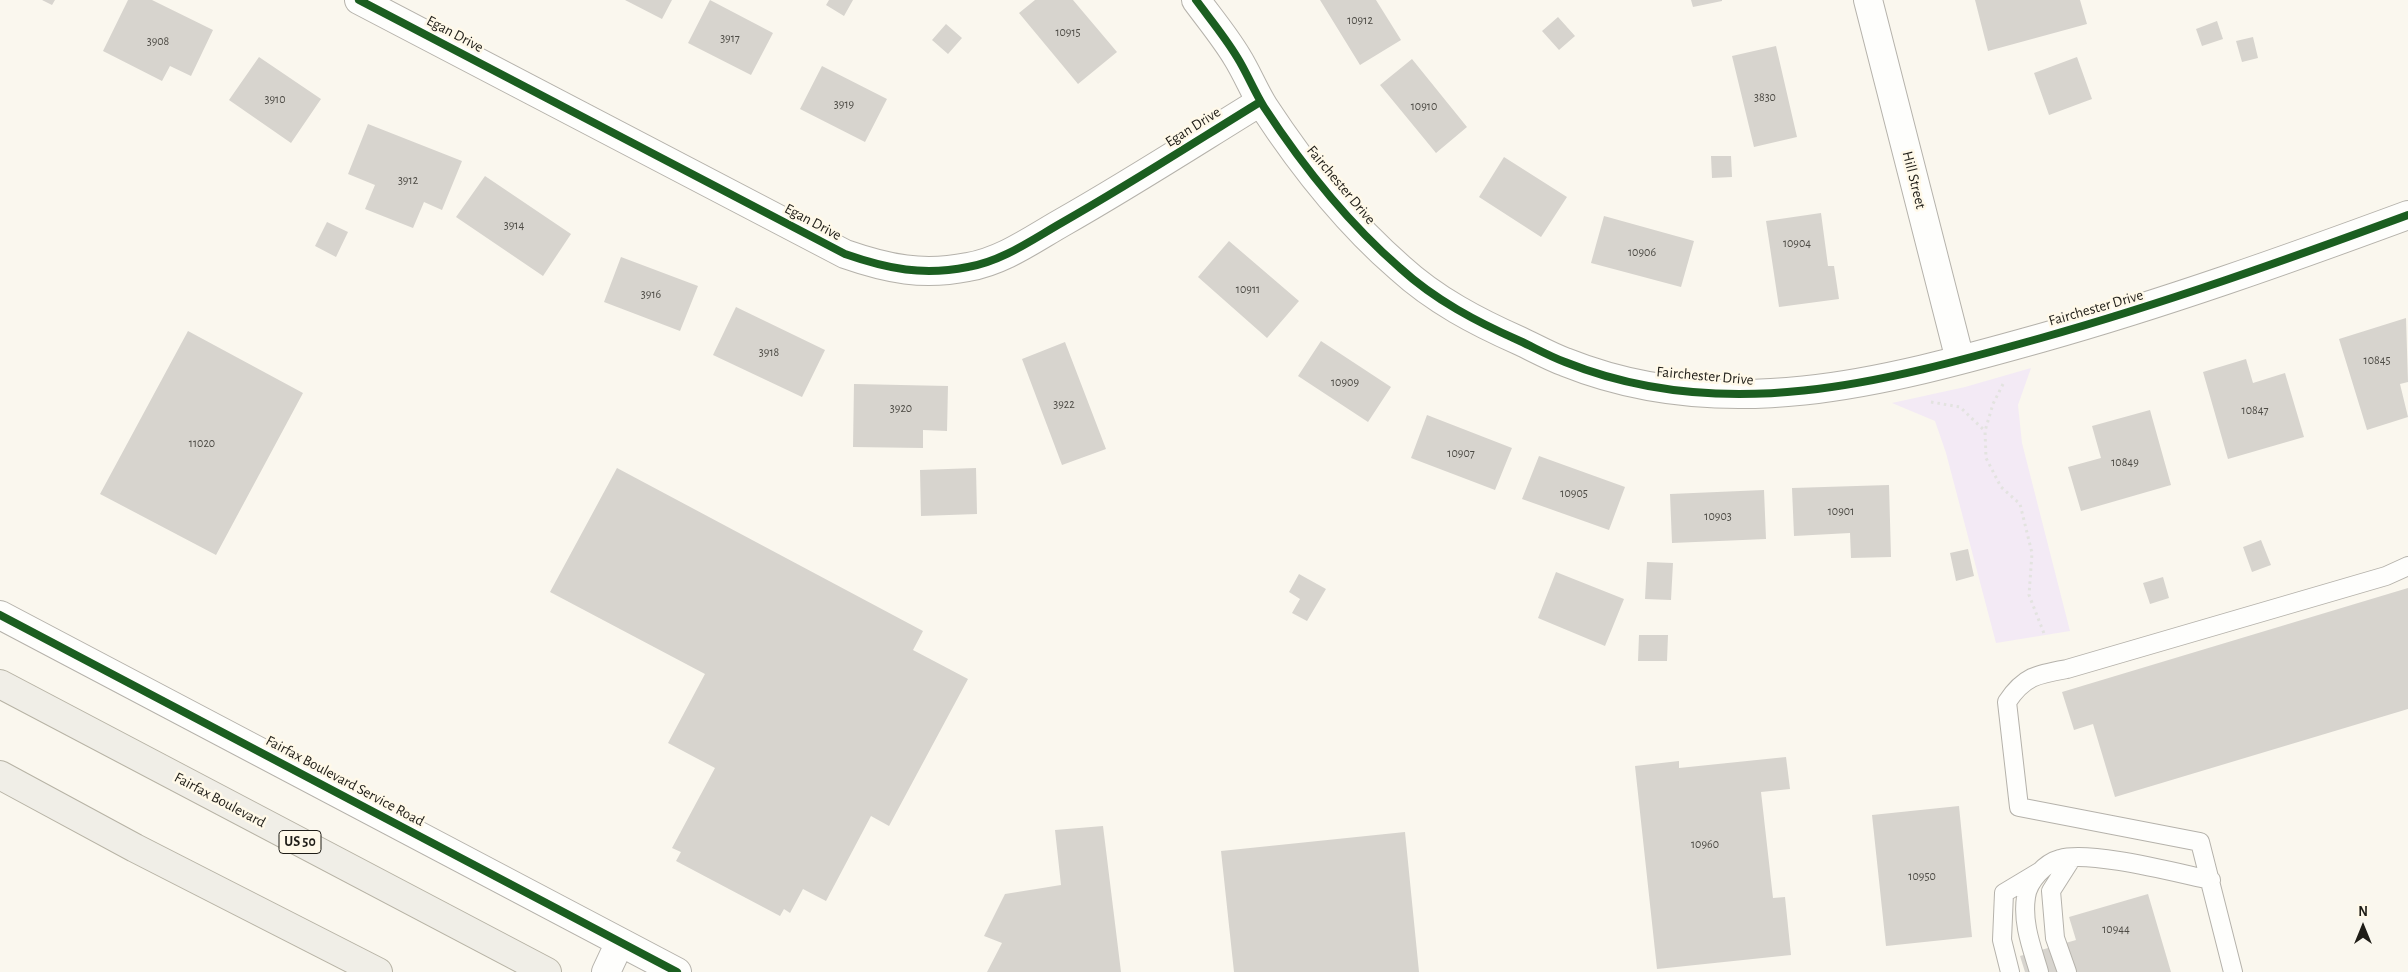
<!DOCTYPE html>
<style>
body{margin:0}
#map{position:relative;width:2408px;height:972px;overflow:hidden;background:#faf7ee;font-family:"Alegreya Sans",sans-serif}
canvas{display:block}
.north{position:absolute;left:2338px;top:902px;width:50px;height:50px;-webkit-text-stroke:4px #fff9e9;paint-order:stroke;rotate:0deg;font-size:14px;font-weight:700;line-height:20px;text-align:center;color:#1f1d17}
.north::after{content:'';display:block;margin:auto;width:18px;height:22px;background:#1f1d17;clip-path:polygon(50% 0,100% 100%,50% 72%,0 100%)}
</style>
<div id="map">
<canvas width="2408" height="972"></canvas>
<div class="north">N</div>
</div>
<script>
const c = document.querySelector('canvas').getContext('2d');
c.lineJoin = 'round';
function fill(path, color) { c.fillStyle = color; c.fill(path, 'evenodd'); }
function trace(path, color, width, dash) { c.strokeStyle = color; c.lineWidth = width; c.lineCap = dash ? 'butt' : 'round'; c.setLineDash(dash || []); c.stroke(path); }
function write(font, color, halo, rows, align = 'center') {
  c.font = font + ' "Alegreya Sans",sans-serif'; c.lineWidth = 5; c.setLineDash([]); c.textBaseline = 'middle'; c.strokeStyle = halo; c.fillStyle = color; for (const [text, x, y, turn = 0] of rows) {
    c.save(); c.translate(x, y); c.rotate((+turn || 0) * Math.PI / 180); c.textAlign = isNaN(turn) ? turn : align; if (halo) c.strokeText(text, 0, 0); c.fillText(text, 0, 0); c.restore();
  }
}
const green = new Path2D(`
 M2031,368l-13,37 4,38 48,188 -74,12 -50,-190 -11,-32 -43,-18 73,-16z`);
const building = new Path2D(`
 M42,0h13l-3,5z
 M128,0h24l61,30 -22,46 -21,-10 -8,15 -59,-30z
 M625,0h47l-10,19z
 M710,0l63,33 -22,42 -63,-32z
 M829,0h24l-9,16 -18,-11z
 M1035,0h38l44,52 -39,32 -59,-71z
 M1320,0h56l25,40 -41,25z
 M1691,0h31v1l-29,6z
 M1975,0h105l7,24 -99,27z
 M1558,17l17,19 -16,14 -17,-19z
 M2217,21l6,18 -21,7 -6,-17z
 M946,24l16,14 -14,16 -16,-14z
 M2253,37l5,21 -16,4 -6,-21z
 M1776,46l21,91 -43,10 -22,-91z
 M259,57l62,42 -30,44 -62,-43z
 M2077,57l15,42 -43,16 -15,-42z
 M1412,59l55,68 -31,26 -56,-68z
 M822,66l65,33 -22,43 -65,-33z
 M368,124l94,37 -20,49 -18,-8 -11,26 -48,-19 10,-24 -27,-11z
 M1711,156h20l1,21 -20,1z
 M1504,157l63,40 -26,40 -62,-40z
 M485,176l86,58 -28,42 -87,-59z
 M1821,213l7,53h6l5,33 -60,8 -13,-86z
 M1604,216l90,25 -13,46 -90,-24z
 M327,222l21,10 -12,25 -21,-11z
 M1229,241l70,60 -32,37 -69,-61z
 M621,257l77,29 -18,45 -76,-29z
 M736,307l89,43 -23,47 -89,-42z
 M2406,318l2,64 -8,2 8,33 -41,13 -28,-91z
 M188,331l115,62 -87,162 -116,-61z
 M1321,341l70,46 -23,35 -70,-46z
 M1065,342l41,107 -44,16 -40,-106z
 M2246,359l7,24 32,-10 19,64 -76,22 -25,-87z
 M854,384l94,2 -1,45 -24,-1v18l-70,-1z
 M2150,410l21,75 -90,26 -13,-44 33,-9 -9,-32z
 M1427,415l85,33 -17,42 -84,-32z
 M1539,456l86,31 -16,43 -87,-31z
 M617,468l306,163 -10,19 55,29 -79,147 -18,-10 -45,85 -23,-12 -13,24 -6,-4 -4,7 -104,-55 5,-9 -9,-4 43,-80 -47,-25 37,-69 -155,-82z
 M976,468l1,46 -56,2 -1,-46z
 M1889,485l2,72 -40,1 -1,-25 -56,3 -2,-48z
 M1764,490l2,49 -94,4 -2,-49z
 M2261,540l10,25 -19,7 -9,-25z
 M1968,549l6,27 -18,5 -6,-28z
 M1647,562l26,1 -2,37 -26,-1z
 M1556,572l68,27 -19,47 -67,-28z
 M1299,574l27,15 -19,32 -15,-8 8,-14 -11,-7z
 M2163,577l6,21 -19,6 -7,-21z
 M2408,588v121l-293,88 -22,-73 -19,6 -12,-38z
 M1639,635h29l-1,26h-29z
 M1786,757l4,32 -29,3 12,106 12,-1 6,58 -134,14 -22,-203 44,-5v7z
 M1959,806l13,131 -86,9 -14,-131z
 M1103,826l18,146h-134l15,-29 -18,-7 21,-42 56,-9 -6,-55z
 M1405,832l14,140h-185l-13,-121z
 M2148,894l23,78h-146l-5,-16 56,-16 -7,-23z`);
const path = new Path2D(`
 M2003,384l-10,20 -8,27 1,27 15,29 19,17 12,49 -3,42 16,41
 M1931,402l29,5 25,24`);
const lane = new Path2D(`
 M2010,972l-8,-32 2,-47 35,-21
 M2039,972c-7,-24 -17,-49 -13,-75 2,-16 19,-34 34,-38 30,-9 117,14 151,21
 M2067,972l-12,-34 -4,-47 21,-33
 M2233,972l-33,-130 -181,-35 -12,-105c17,-26 31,-28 60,-33l319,-93 22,-10`);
const street = new Path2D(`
 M359,0l486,254c43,15 78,22 123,13 35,-6 65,-28 95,-45 67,-38 132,-80 197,-120
 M1196,0c14,19 29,37 41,57 10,16 17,34 27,50 38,58 83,115 136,161 35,32 77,54 120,73 15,7 29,15 45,21 159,64 319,20 476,-24 124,-35 245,-78 367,-123
 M1868,0l92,360
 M0,615l677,357
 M606,972l14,-30`);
const primary = new Path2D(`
 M0,684l547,288
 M0,775l135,73 243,124`);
const cycleway = new Path2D(`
 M359,0l486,254c43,15 78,22 123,13 35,-6 65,-28 95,-45 67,-38 132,-80 197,-120
 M1196,0c14,19 29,37 41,57 10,16 17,34 27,50 38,58 83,115 136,161 35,32 77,54 120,73 15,7 29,15 45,21 159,64 319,20 476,-24 124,-35 245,-78 367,-123
 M0,615l677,357`);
const numberNames = [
 ["10912",1360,20],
 ["10915",1068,32],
 ["3917",730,38],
 ["3908",158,41],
 ["3830",1765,97],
 ["3910",275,99],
 ["3919",844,104],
 ["10910",1424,106],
 ["3912",408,180],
 ["3914",514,225],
 ["10904",1797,243],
 ["10906",1642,252],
 ["10911",1248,289],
 ["3916",651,294],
 ["3918",769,352],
 ["10845",2377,360],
 ["10909",1345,382],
 ["3922",1064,404],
 ["3920",901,408],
 ["10847",2255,410],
 ["11020",202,443],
 ["10907",1461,453],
 ["10849",2125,462],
 ["10905",1574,493],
 ["10901",1841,511],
 ["10903",1718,516],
 ["10960",1705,844],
 ["10950",1922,876],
 ["10944",2116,929]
];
const shields = [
 [300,842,42]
];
const shieldNames = [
 ["US 50",300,842]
];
const streetNames = [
 ["Egan Drive",455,34,28],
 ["Egan Drive",1193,127,-32],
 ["Hill Street",1914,180,76],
 ["Fairchester Drive",1341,185,50],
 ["Egan Drive",813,222,28],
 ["Fairchester Drive",2096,308,-16],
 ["Fairchester Drive",1705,376,5],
 ["Fairfax Boulevard Service Road",345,781,28],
 ["Fairfax Boulevard",220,800,28]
];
fill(green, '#f3eaf5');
fill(building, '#d7d4ce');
trace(lane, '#b5b2ab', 20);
trace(street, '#b5b2ab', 30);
trace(primary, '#b7b3a5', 30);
trace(path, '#e3e3e0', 3, [2.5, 4]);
trace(lane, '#fefefc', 18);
trace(street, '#fefefc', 28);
trace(primary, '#f0eee7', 28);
trace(cycleway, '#1b5e20', 8);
write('12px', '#4d4b45', null, numberNames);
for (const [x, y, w] of shields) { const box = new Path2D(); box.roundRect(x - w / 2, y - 11.5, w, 23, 4); c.fillStyle = '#fff9e9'; c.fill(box); trace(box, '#1f1d17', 1); }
write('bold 14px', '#1f1d17', null, shieldNames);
write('15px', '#1f1d17', '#fff9e9', streetNames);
</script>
